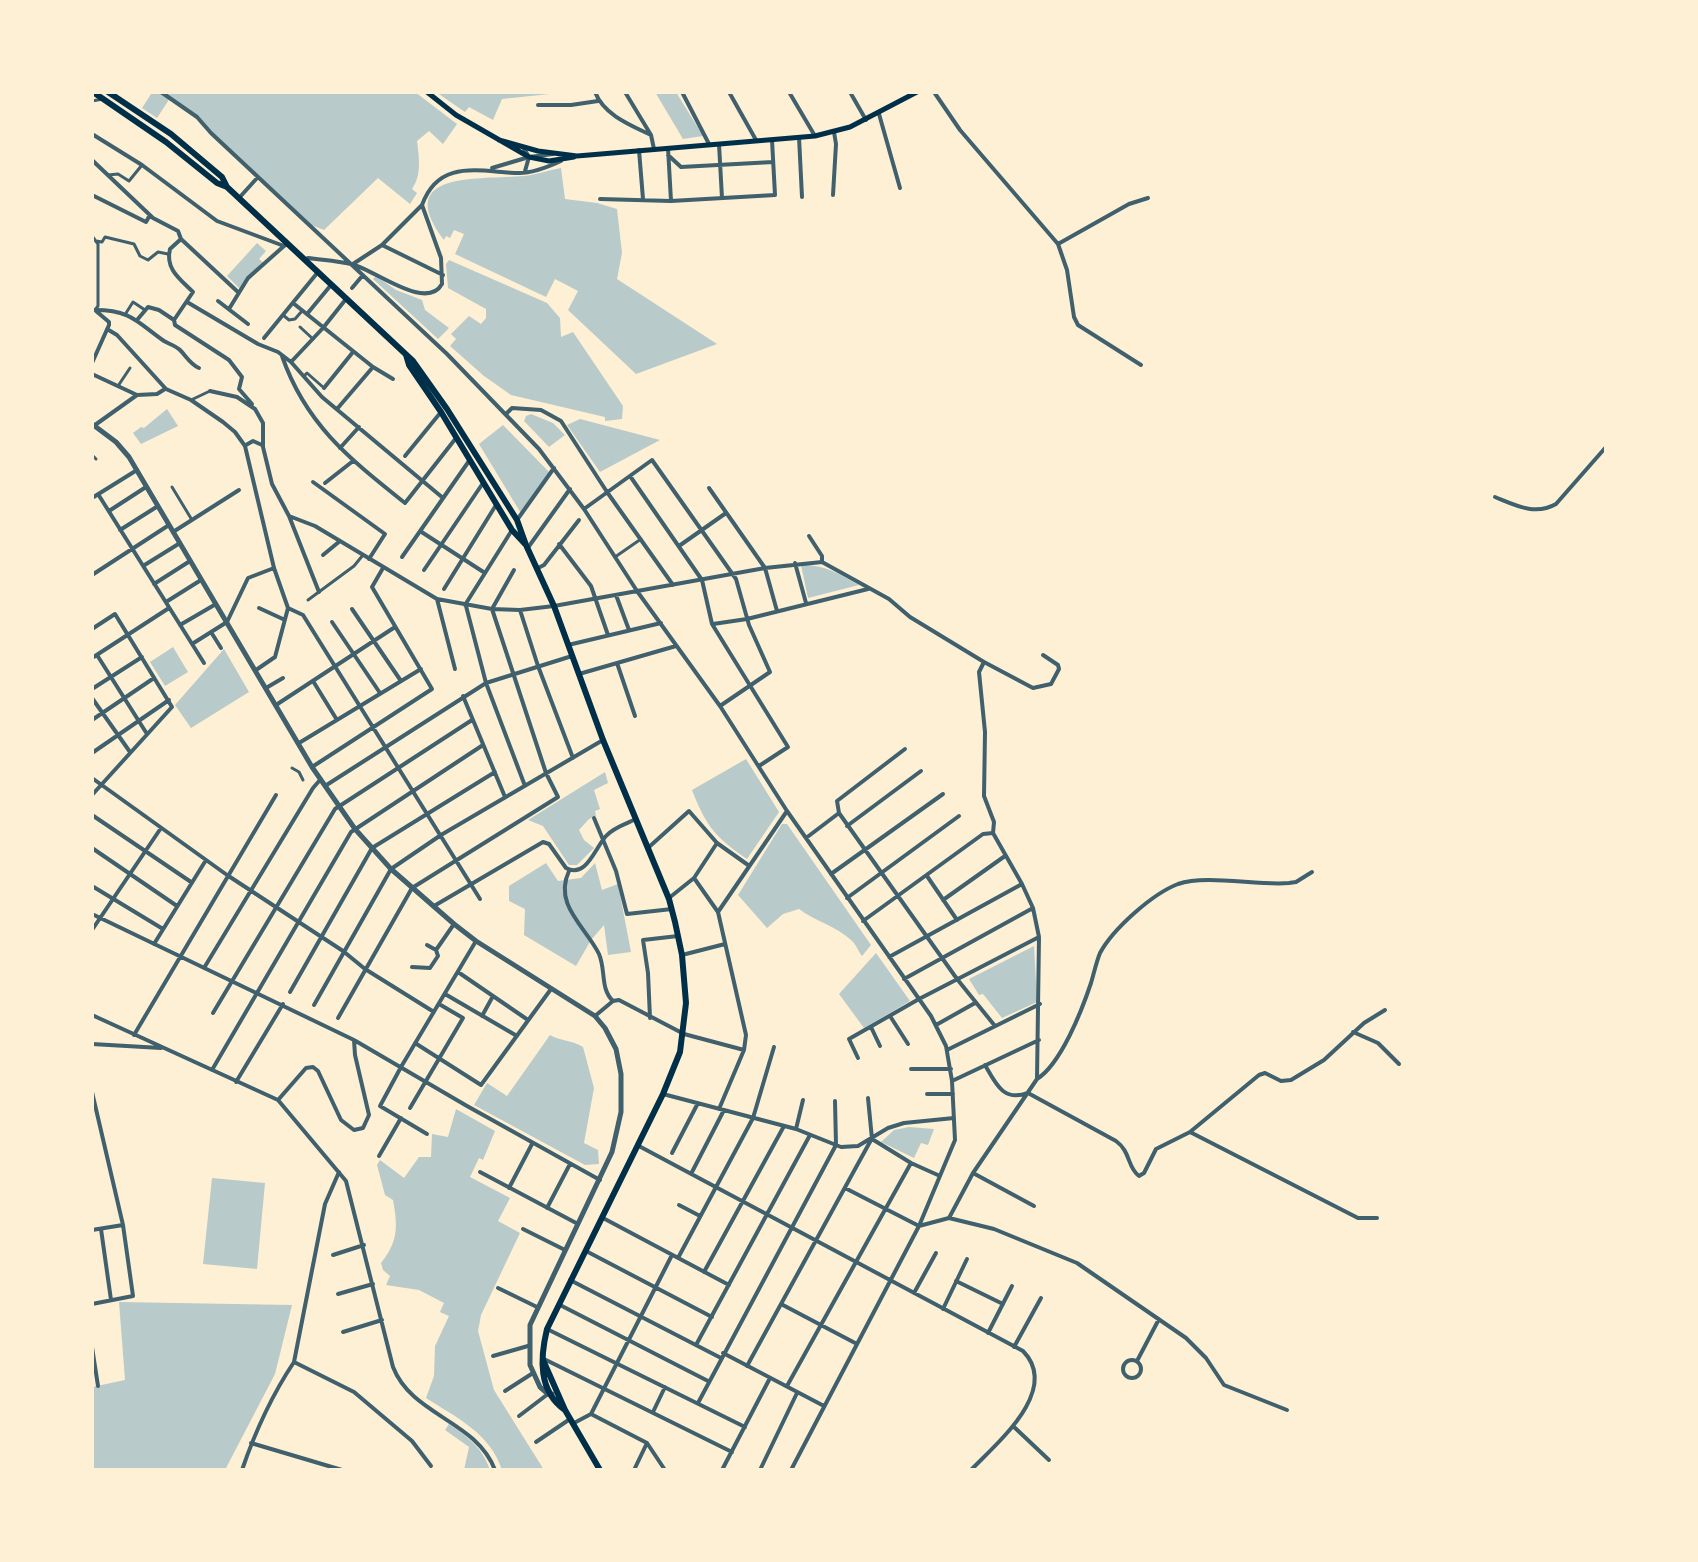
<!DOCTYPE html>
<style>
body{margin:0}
#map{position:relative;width:1698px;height:1562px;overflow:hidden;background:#fdf0d5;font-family:"DM Sans",sans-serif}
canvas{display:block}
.frame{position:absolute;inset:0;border:94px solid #fdf0d5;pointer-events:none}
</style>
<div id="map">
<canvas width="1698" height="1562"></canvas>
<div class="frame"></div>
</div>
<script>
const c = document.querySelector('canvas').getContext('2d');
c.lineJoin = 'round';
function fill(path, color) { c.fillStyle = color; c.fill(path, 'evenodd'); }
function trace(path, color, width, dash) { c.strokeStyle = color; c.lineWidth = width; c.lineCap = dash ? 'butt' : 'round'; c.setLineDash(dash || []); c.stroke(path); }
const green = new Path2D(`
 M149,92h266l42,32 -14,20 -14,-13 -12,10c2,16 5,34 -5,48l5,4 -7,11 -32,-26 -54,52 -15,-6 -98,-91 -10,-12 -31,-23 -13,20 -15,-10 9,-14z
 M436,92h133l-67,7 -9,21 -24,-13 -4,5z
 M655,92h21l27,44 -20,3z
 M561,168l4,31 32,4 20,6 5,44 -5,26 100,65 -81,30 -68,-64 10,-19 -23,-12 -9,18 -91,-43 9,-20 -10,-4 -4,8 -4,-2 -2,4c-53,-70 37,-60 80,-64 12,-1 24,-6 37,-8z
 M257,243l9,8 -7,8 6,5 -25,25 -13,-13z
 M449,260l98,43 13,15 1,19 12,-5 50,74 -1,13 -17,2v-4l-94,-22 -27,-19 -34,-30 6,-7 -5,-5 18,-18 12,8 5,-6v-9l-38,-21 -2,-24z
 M376,276l20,14 26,10 3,10 24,18 -11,11 -65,-60z
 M167,409l11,17 -37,18 -8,-11 8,-6 3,1z
 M531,414l22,9 12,12 -16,12 -25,-26 2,-5z
 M580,419l80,21 -60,32 -33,-47z
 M503,425l48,49 -29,41 -43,-71z
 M801,565c23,-1 38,9 58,20l-51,13z
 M173,647l15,25 -23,14 -15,-24z
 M224,649l25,43 -58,36 -16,-23z
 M746,759l33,53 -32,47c-32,-22 -41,-33 -55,-69z
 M605,772l3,11 -14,7 6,19 -5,2 1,5 -7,3 -10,11 5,10 10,8 -17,17h-8l-26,-39 -15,-6z
 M782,824h5l84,121 -9,11c-4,-5 -6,-12 -11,-16 -15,-14 -36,-19 -52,-31l-16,5 -16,14 -29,-33z
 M546,863l12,18 23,-3 14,-15 7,27 16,-6 13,68 -23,3 -4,-30 -13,15 -15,26 -52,-31 1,-26 -16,-8v-15z
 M1034,946l3,56 -35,16 -19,-24 -4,1 -10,-16z
 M876,953l34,48 -46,27 -25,-34z
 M550,1035c10,6 22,5 33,12l11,41 -10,55 14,7 1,14 -14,1 -111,-60 13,-22 20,13z
 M456,1109l39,22 -12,29 -4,-2 -9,19 40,21 -12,23 22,12 -39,82 -3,16 16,59 50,80h-42c-12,-37 -45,-52 -76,-72l8,-22 1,-30 14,-30 -9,-4 4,-9 -25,-13 -33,-5 4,-9 -7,-6 -2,-7c17,-21 17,-36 12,-63l-8,-5 -8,-30 3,-5 24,18 15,-21h12l1,-23 16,3z
 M909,1127l25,2 -6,16 -7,-2 -7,15 -33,-16 13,-12z
 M212,1178l53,5 -8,86 -54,-5z
 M119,1302l173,3 -17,69 -50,96h-133v-83l33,-7z
 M449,1424c19,13 33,23 41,46h-26l5,-23 -24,-17z`);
const pedestrian = new Path2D(`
 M92,101l11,-2
 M108,175l10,-1 11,7 13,-16
 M92,236l6,8v62l-3,4
 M96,241l6,1 3,-5 29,7 6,12 8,4 10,-8 10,2
 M126,313l7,-11 12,8
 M283,315l6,5 6,-1 7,-8
 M300,327l13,12
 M304,376l3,-3 17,15
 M118,386l12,-18
 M191,400l19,-9
 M92,455l4,4
 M172,487l20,33
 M615,557l26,-18
 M308,600l46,-34 9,-11
 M292,768l7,4 4,8`);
const minor = new Path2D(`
 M161,92l36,25 14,16 236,221 92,95 45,60 53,82 83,115 67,105 144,205 15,30 6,35 3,59 -36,86 -128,244
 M595,92c9,23 35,33 56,43
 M625,92l26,43 3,14
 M682,92l27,52
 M729,92l27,48
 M789,92l26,44
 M850,92l16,28
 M934,92l26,38 98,114 9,26 7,47 4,8 63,40
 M538,105h33l27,-4
 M879,114l21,74
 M92,134l50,31 75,56 67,25 3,-2
 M799,137l3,60
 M719,144l3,54
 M523,147l6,10 -4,14
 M668,148l3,53
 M639,150l4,49
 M668,155l13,12 92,-5
 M92,160l61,58 25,13 3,8 58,54
 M492,168l37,-11 24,-3
 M92,195l54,27 4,-7
 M833,195l3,-51 -2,-12
 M239,198l19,-21
 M600,199l71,2 104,-6 -3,-55
 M1058,244l71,-40 19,-6
 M382,245l61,30
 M305,260l3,-2c14,2 29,3 43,6 23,5 75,48 91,20l-1,-26 -19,-53c17,-47 58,-33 97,-32 14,0 29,-6 42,-12
 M353,264l29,-19 40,-40
 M352,288l11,-13
 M218,301l30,23
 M187,302l71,42 20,8 13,10 31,35 121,101
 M293,303l80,64 -36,42
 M229,309l19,-31 36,-32
 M95,310c36,0 42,12 69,31 5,3 12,5 16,9 7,7 10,14 19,18
 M307,314l24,-29
 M137,320l11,-13 11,3 15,10 1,5 54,35 13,17 -3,12 13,15
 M174,320l19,-28c-13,-13 -28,-23 -23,-43l11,-10
 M107,329l10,6 49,54 25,11 32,22 12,10 10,14 29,122 14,40 -13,49 -19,13
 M264,338l54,-66
 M282,356c24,69 68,103 123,147l51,-65
 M291,362l32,-34 23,-29
 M92,363l17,-38v-3l-13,-11
 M373,367l20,12
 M92,374l45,21
 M324,388l29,-36
 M210,391l27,6 18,12 8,14v24l9,37 17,32 30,76
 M507,413l5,-5 29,2 20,11 46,71 66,93
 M95,425l42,-30 20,-1 8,-5
 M246,445l7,-4 9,4
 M340,448l19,-21
 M405,456l36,-44
 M630,476l72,104 10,44 76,123 -29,19
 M313,482l72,52 -16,25
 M325,483l28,-22
 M709,488l56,80 12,43
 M98,494l106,169
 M1495,497c20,8 40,19 61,7l50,-57
 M92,498l45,-28
 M584,509l68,-49 84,119 13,46 21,47 -50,34
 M109,511l37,-24
 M289,516l26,10 122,73 55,10 28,1 34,-4 211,-38 57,-6 67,37 21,18 74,45 49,26 18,-4 8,-15 -1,-4 -15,-10
 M517,520l37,-52
 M120,530l38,-24
 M420,531l65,42
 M173,532l66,-42
 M809,536l13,20v6
 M559,544l32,42 17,49
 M679,546l47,-33
 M527,549l43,-60
 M323,555l17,-14
 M402,557l67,-96
 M795,563l11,40
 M143,566l37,-23
 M538,568l6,-3 35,-45
 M424,570l59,-87
 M92,575l77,-50
 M154,584l36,-23
 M444,589l52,-84
 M616,595l13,35
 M437,599l18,70
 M166,602l35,-22
 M465,605l47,-75
 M466,606l20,77 39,103
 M259,608l26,12
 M288,608l15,7 177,284
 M352,609l49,72
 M520,610l18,56 35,92
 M332,622l48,71
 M713,624l34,-5 121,-30
 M180,625l36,-21
 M92,629l23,-15 57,93 -80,88
 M211,632l10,16
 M192,644l35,-22 21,-44 26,-10
 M568,645l93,-22
 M97,655l50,79
 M92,658l77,-50
 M984,662l-5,10 6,60 -1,64 10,26 -1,11 29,51 11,24 6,29 -2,142
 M617,663l18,53
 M579,674l97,-28
 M313,681l24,39
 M266,688l17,-10
 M92,689l50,-32
 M463,696l42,101
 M92,698l38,54
 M276,705l119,-78
 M92,720l62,-42
 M299,743l122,-74
 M92,753l77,-53
 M312,767l120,-78 -60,-102 11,-19
 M92,778l135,97 116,76 22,18 69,43
 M325,786l161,-103 86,-27
 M839,813l118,166 38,47
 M92,815l99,67
 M594,818l22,53 11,43 45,-5
 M847,826l74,-55
 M806,838l33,-25 -2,-12 68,-52
 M649,847l40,-36 28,32 31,22
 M92,848l85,58
 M569,871c-16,34 17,56 30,83 7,16 1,35 14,47
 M831,874l112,-80
 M927,876l30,44
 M694,878l24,34 28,123 -2,15 -25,59
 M92,886l71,43
 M669,898l25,-20 23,-35
 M847,898l112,-82
 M943,900l62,-44
 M434,906l109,-64 6,2 17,24c20,11 29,-20 40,-32 7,-8 19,-12 28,-16
 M718,912l69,-101
 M92,914l262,126 113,66 133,74
 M863,921l120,-87 10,-1
 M92,930l69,-102
 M154,944l52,-84
 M427,945l9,5
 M682,955l43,-11
 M889,957l133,-73
 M412,967l18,1 8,-12 -2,-6 18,-26
 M204,968l109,-180 7,-8
 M458,972l70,48
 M904,979l129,-71
 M290,992l82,-144 123,-76
 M445,994l72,42
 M314,1005l77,-136 50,-34 162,-95
 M213,1013l122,-204 137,-89
 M92,1015l186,85 68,81 47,186c19,49 83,53 102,103
 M482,1016l11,-20
 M595,1016l18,-15 6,-1 65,34 60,16
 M890,1016l18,28
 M338,1018l74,-130 146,-91 -12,-24 -54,-164 22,-39
 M650,1018l-2,-45 -5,-33 35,-4
 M936,1025l39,-22
 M871,1027l9,19
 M1353,1032l25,11 21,21
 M134,1035l142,-240
 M415,1043l66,42 70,-96
 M92,1044l69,4
 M947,1050l93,-46
 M858,1058l-9,-19 70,-40 120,-62
 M985,1065c11,19 18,37 43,28l88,48c15,11 11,26 23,35l5,-3 12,-24 34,-17 69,-57 6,-2 16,8 10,-1 33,-20 40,-37 21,-13
 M911,1069h40
 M212,1070l139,-238 132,-87
 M952,1081l87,-41
 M236,1082l47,-78
 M92,1092l31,133 10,71 -41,8
 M663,1094l133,35 45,18 17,-1 30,-18 16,-5 50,-5
 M927,1094h26
 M868,1098l4,41
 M278,1100l28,-32 7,-1 5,4 23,49 13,10 9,-2 6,-13 -14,-60 -1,-15
 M410,1108l53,-90 -24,-14
 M796,1129l7,-29
 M1190,1132l168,86h19
 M427,1134l-47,-28 21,-39 75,-126
 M872,1139l39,24 29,13
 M637,1145l386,206c38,39 -26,92 -52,119
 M672,1153l26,-50
 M379,1156l22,-38
 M480,1172l98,52
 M973,1173l61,33
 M691,1174l33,-64
 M509,1188l23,-44
 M845,1188l74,38 30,-8 45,11 83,34 109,75 20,20 18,27 63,25
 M679,1205l21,11
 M547,1208l23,-44
 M603,1218l126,67
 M949,1218l24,-45 64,-94c24,-15 45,-69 54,-96 3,-10 5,-20 9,-30 13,-24 52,-59 78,-69 28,-10 80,2 111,-1l7,-1 16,-10
 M101,1229l10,71
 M523,1229l42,21
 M92,1230l31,-5
 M586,1251l126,66
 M333,1255l31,-10
 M678,1258l75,-140 21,-71
 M704,1272l80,-146
 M570,1280l151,78
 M956,1281l47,23
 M498,1288l39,19
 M914,1293l22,-40
 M338,1294l35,-10
 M781,1304l76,40
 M560,1305l148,76
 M943,1309l24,-50
 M547,1329l198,98
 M343,1332l39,-12
 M988,1333l24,-47
 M696,1345l114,-210
 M92,1347l6,39
 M1014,1347l27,-49
 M723,1353l101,53
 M493,1356l35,-10
 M544,1359l188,93
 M1123 1369a9 9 0 1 1 18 0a9 9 0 1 1-18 0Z
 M1137,1361l22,-42
 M294,1362l60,30 58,49 19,25
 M747,1366l124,-226
 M787,1386l124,-223
 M505,1391l28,-18
 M698,1403l138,-258 -1,-44
 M653,1412l12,-25
 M591,1414l56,29 18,27
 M519,1416l29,-22
 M574,1423l17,-9 81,-159
 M1013,1426l36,34
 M536,1442l34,-23
 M251,1443l91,27
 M242,1470c13,-38 30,-75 52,-108l31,-158 14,-32
 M634,1470l13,-27
 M722,1470l48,-92
 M760,1470l37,-77`);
const tertiary = new Path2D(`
 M92,424l24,18 13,15 183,310 43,62 36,40 63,55 22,17 119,75 10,12 11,21 5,25v38l-9,40 -82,173v40l10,22 8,7h4`);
const secondary = new Path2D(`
 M427,92l29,23 73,42 20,4 25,-4
 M499,140l39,11 39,5 238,-20 35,-9 67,-35`);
const primary = new Path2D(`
 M93,92l73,50 51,41 10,4
 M108,92l63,42 51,43 5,10 186,174 34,48 70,111 9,25 28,61 49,134 66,159 6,23 7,33 4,48 -6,49 -17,42 -116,235c-7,29 -9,62 18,81
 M406,355l3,10 32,47 71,118 13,14
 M543,1360l22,50 35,60`);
fill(green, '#b9caca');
trace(pedestrian, '#3f606c', 3);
trace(minor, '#3f606c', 4);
trace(tertiary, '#3f606c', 5);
trace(secondary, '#003049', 5);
trace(primary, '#003049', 6);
</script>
